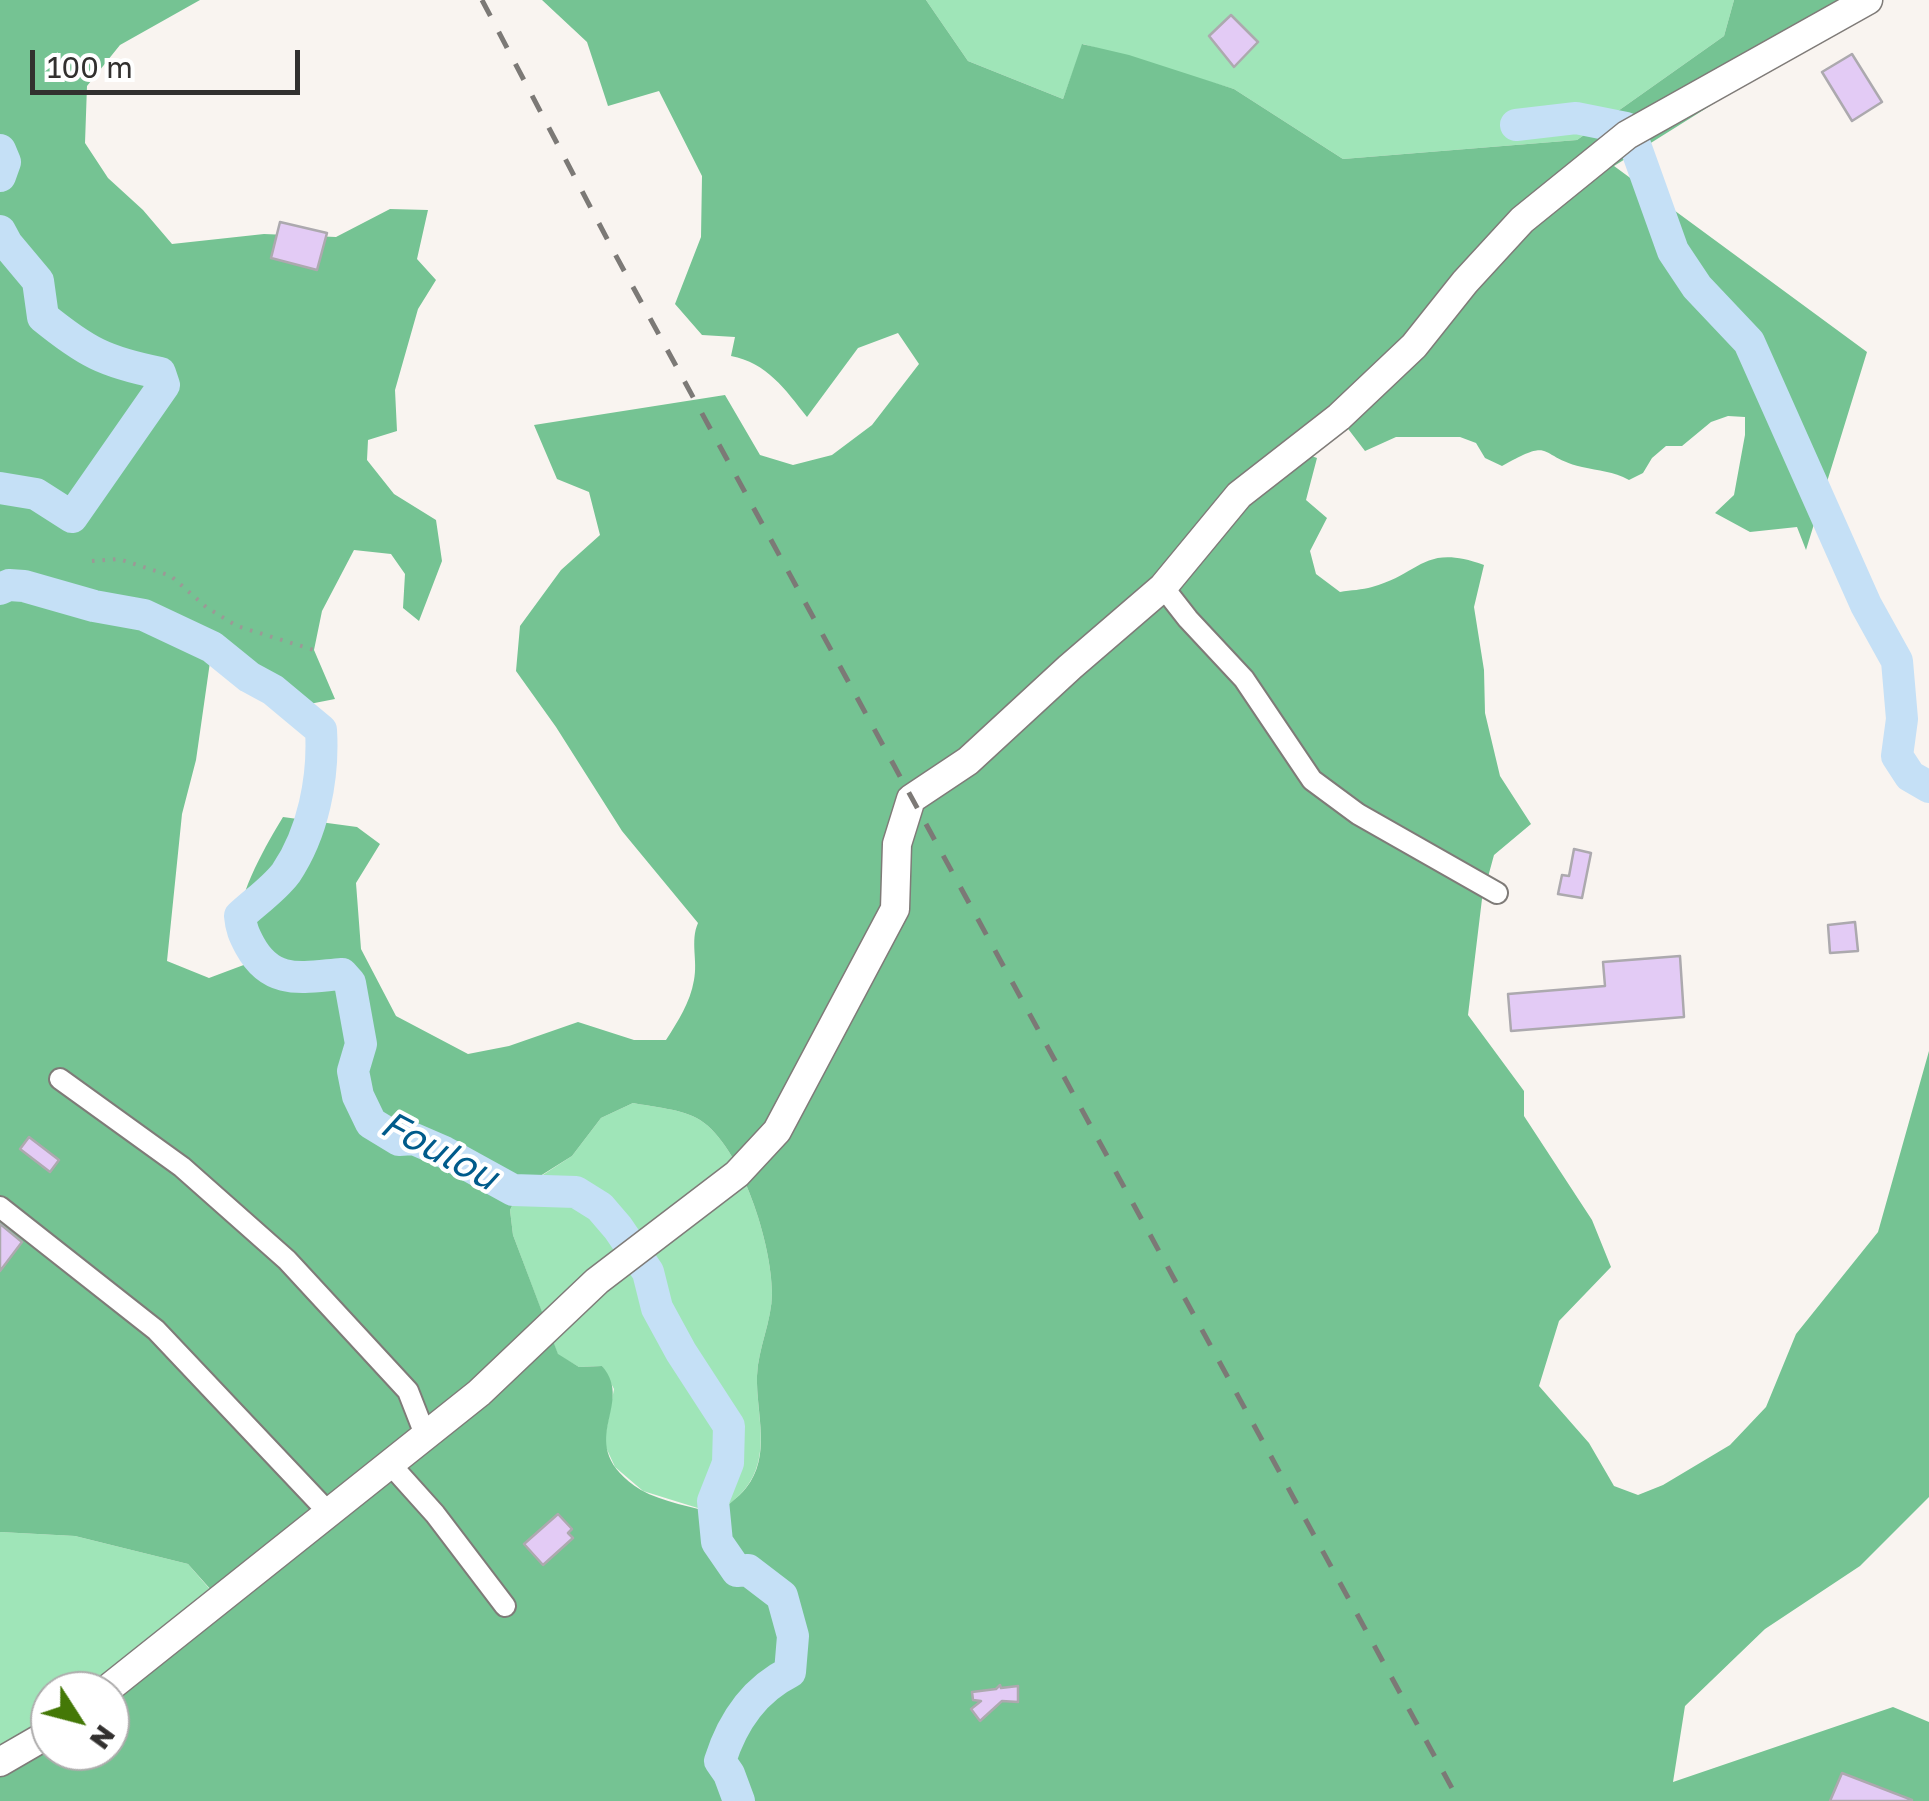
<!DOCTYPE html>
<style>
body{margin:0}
#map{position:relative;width:1929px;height:1801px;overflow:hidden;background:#f9f4f0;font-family:"Golos Text",sans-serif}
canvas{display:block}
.north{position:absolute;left:30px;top:1671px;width:100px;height:100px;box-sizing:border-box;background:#fff;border:2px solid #adacac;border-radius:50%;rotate:126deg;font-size:28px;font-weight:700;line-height:40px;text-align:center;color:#32302f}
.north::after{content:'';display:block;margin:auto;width:35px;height:45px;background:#447807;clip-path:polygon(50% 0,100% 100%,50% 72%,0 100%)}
.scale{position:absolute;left:30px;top:50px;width:270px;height:45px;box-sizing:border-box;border:5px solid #32302f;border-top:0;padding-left:12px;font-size:30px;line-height:35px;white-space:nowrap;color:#32302f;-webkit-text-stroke:8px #fff;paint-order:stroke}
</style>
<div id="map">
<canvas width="1929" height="1801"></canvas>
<div class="north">N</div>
<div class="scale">100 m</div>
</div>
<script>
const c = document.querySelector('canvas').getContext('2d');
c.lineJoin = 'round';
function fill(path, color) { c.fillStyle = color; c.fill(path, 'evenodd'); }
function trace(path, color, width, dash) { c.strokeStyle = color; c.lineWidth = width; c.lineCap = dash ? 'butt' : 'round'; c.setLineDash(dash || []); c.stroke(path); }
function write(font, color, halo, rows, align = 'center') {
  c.font = font + ' "Golos Text",sans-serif'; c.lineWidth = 8; c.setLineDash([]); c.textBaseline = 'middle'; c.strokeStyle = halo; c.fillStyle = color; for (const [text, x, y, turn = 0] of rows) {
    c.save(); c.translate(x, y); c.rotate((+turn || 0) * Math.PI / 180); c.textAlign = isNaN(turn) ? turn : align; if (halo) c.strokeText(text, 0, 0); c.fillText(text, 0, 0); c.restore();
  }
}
const green = new Path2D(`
 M926,0h808l-10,36 -147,104 -234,19 -109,-70 -151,-45 -20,55 -95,-38z
 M633,1103c20,4 50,6 67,17 42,27 72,125 72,173 0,28 -14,55 -15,83 -1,38 15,80 -12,113 -7,9 -19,17 -28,25l-74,-23 -28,-24 -11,-24 10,-54 -12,-23 -23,1 -21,-12 -45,-120 -3,-25 11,-21 51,-33 29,-38z
 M0,1532l75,4 113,28 32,37 -115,90h-55v42l-50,29z`);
const forest = new Path2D(`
 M0,0h200l-80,45 -33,41 -2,57 23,35 35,32 29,34 92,-10 72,3 54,-28 38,1 -11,49 19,21 -18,29 -23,81 2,41 -29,9 -1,20 27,34 42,26 6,41 -23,60 -16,-13 2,-34 -14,-20 -37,-4 -32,61 -8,39 21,49 -41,8 -82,-59 -16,112 -14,54 -15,147 42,17 48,-18c-5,-11 -15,-24 -17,-37 -3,-29 28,-81 43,-106l74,10 23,17 -24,39 5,66 35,67 72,38 41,-8 69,-24 56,18h32c12,-19 24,-37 28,-60 4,-19 -4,-39 4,-57l-76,-92 -66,-104 -40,-56 4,-45 41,-56 39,-35 -11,-43 -32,-13 -23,-54 191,-30 35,60 33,10 39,-10 40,-30 47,-61 -21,-31 -40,15 -51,69c-22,-28 -40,-54 -76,-61l4,-19 -33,-2 -27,-31 26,-67 1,-61 -43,-85 -51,15 -21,-64 -45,-42h384l42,61 95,38 19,-55 47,11 105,34 109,70 234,-19 147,-104 10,-36h145l-265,166 253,186 -61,198 -9,-23 -47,5 -35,-19 19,-18 11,-60v-18l-17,-1 -17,6 -29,24h-16l-14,12 -9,15 -14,7c-16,-9 -30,-9 -47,-13 -46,-11 -27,-31 -80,-1l-17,-8 -9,-15 -16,-6h-64l-31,14 -26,-34 -44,33 22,8 -11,42 21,18 -17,33 6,23 24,18c11,-2 22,-2 32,-5 49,-13 51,-44 112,-22l-10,42 10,63 1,43 15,63 31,48 -37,31 -12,44 -14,116 56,76v25l68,104 19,47 -52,54 -20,65 50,57 25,43 24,9 25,-10 67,-40 36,-38 30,-73 82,-102 51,-181v446l-69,69 -95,63 -80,77 -12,76 220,-75 36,15v79h-1929v-39l50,-29v18h60v-60l110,-91 -32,-36 -113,-28 -75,-4zM633,1103c20,4 50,6 67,17 42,27 72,125 72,173 0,28 -14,55 -15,83 -1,38 15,80 -11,112 -8,10 -20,18 -29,26 -23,-7 -55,-12 -76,-24 -72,-46 -4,-84 -39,-124l-23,1 -21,-13 -45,-119 -3,-25 11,-22 51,-32 29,-38z`);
const river = new Path2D(`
 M1516,125l60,-7 50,10
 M1634,142l39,109 24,36 52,55 117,263 31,56 5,58 -5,37 13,20 19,11
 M0,150l5,12 -5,14
 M0,231l7,13 31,37 5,36c43,35 62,45 117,56l4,12 -92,132 -36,-23 -36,-6
 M0,589l9,-4 15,1 70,20 50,9 68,32 37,30 24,13 48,40c3,48 -8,103 -35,143 -12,16 -31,29 -46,43 1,12 4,19 10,30 22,40 53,31 92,28l8,9 11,61 -8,27 5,25 13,27 28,17 15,-1 30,13 69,38 63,2 24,15 18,21 30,44 9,36 24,44 48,74 -1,37 -15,38 4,41 20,29 11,-1 34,26 11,40 -3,36c-36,18 -58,51 -70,89l9,13 10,27`);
const building = new Path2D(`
 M1231,15l27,27 -24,25 -25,-31z
 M1852,54l30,48 -30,19 -30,-49z
 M280,222l47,11 -10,37 -46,-12z
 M1574,849l17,4 -9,45 -24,-4 4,-19 7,1z
 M1855,922l3,29 -28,2 -2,-28z
 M1680,956l4,61 -173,14 -3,-37 97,-8 -2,-24z
 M29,1137l30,23 -9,12 -30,-23z
 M0,1224l22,18 -22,29z
 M558,1514l14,15 -4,4 5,5 -30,27 -19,-21z
 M1000,1685l1,3 17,-2v16l-16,-1 -22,20 -9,-12 10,-8 -8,-1 -1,-8 24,-3z
 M1842,1773l70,27 -1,1h-81z`);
const path = new Path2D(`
 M92,561l27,-2 52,17 35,31 31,19 77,24`);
const minor = new Path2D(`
 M1163,587l25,32 56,60 68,101 46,34 139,79
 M60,1079l122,88 105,93 121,131 18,46
 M0,1207l156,123 174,184
 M391,1465l44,49 70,92`);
const tertiary = new Path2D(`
 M105,1691l374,-298 118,-112 140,-107 40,-43 118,-222 2,-65 14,-45 57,-38 102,-94 93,-80 76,-92 100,-78 75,-71 51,-64 57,-62 105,-85 241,-135
 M0,1762l50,-29`);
const rail = new Path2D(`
 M482,0l133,254 844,1547`);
const waterNames = [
 ["Foulou",439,1151,28]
];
fill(green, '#9fe5b8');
fill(forest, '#75c393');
trace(river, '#c5e0f6', 32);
fill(building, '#e3cbf5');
trace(building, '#aca9ae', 2.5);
trace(minor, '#7f7b78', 24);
trace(tertiary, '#7f7b78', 31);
trace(path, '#9c9996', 4, [2.5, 8]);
trace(minor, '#fff', 20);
trace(tertiary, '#fff', 28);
trace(rail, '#7c7976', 5, [18, 18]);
write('italic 38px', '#005b8b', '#fff', waterNames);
</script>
